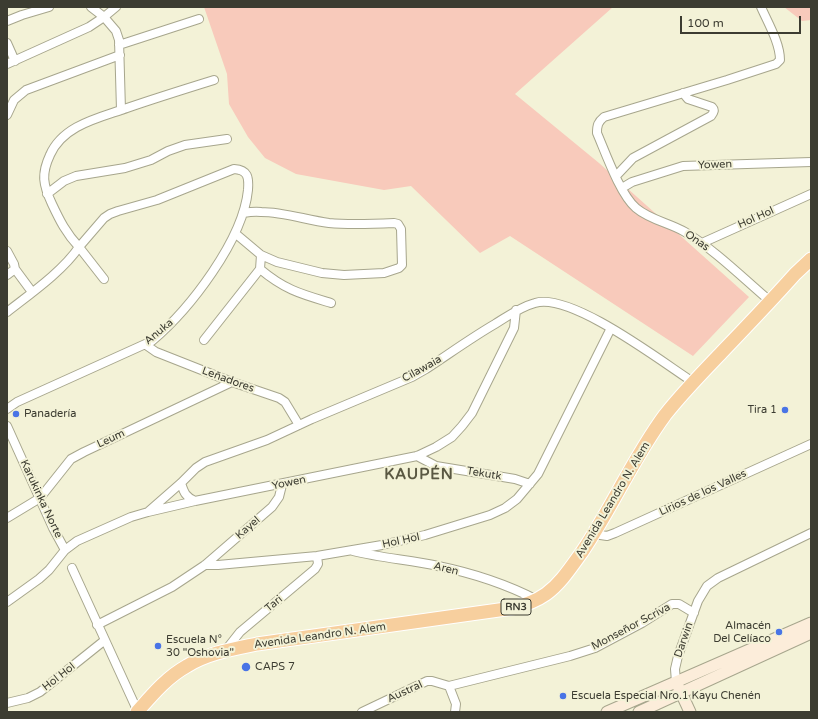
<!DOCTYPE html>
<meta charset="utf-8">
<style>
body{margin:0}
#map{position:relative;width:818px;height:719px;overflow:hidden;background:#f3f2d7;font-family:"Varela Round",sans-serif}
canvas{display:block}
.frame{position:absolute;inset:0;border:8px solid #3c3c31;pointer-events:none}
.scale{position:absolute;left:680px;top:16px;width:121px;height:18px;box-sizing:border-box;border:2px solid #3c3c31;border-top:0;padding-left:5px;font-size:12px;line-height:14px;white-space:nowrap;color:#3c3c31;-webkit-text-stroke:3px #f3f2d7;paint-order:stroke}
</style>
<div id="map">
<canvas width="818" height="719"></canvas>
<div class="frame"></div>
<div class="scale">100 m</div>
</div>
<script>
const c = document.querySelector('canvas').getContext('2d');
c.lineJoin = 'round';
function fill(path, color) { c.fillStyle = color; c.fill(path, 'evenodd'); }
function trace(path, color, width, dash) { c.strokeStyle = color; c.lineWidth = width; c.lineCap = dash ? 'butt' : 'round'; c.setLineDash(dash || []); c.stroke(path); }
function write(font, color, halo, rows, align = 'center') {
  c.font = font + ' "Varela Round",sans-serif'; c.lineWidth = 4; c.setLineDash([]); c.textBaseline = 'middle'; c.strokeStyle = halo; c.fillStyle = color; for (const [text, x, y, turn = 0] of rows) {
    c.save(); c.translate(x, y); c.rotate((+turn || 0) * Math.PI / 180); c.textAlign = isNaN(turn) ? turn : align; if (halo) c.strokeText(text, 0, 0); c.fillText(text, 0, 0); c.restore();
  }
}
const green = new Path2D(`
 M204,7h409l-98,87 84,69 150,134 -56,59 -183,-120 -30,17 -69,-67 -27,4 -88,-16 -31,-16 -17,-21 -19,-33 -2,-30z
 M784,7h27v13l-9,1z`);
const minor = new Path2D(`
 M91,7l13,10 12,-10
 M761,7c7,16 19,36 19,53l-4,4 -49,16 -123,37c-6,5 -7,8 -7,16 9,21 23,61 39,75 14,12 34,15 49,24 30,18 59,47 85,69
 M7,21l15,-6 27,-8
 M7,43l8,18
 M119,45l80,-26
 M7,64l82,-37 15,-10 12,14 3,9 2,70
 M7,115l7,-15 12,-10 94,-35
 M616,176l17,-18 78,-42c3,-4 4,-6 1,-9l-24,-8 -5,-6
 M622,188l10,-6 51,-16 128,-4
 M47,194l17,-13 12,-5 49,-8 26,-8 17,-9 17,-6 42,-6
 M236,234l25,21 16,7 45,11 22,2 40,-2 15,-5 3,-3 -1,-36 -3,-5 -4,-1c-22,1 -44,2 -65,0 -23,-3 -45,-11 -68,-11 -6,-1 -12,0 -18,1
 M702,243l109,-49
 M7,251l7,13 1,5 -8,6
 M261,255l-1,14c25,21 41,25 71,34
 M15,269l17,23
 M7,312c23,-18 56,-41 72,-65l25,32
 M204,340l56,-71
 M146,345l10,7 76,30 47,16 6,4 14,23
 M7,409l10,-7 135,-61c38,-32 91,-101 96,-151 1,-13 0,-20 -14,-21l-77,31 -39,11 -8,3 -6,4 -25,29c-13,-14 -19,-26 -27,-43 -9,-19 -11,-30 -2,-49 13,-30 49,-37 77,-47 29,-10 58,-19 87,-28
 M7,426l46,102 12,22
 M417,456l19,10 79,13 15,5
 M181,483c3,10 5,14 14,18
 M149,511l32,-28 15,-15 9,-6 62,-22 45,-21 100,-42 14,-8c23,-15 45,-31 69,-45 13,-8 25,-17 40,-21 36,-11 127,59 158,79
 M7,518l33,-20 31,-39 13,-7 148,-70
 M594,534l13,2 8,-3 196,-89
 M353,551c28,7 57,9 85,15 34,7 68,18 99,34
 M205,565h13l99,-9 65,-11 43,-10 65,-20 15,-7 12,-9 21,-25 73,-146
 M72,568l66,144
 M7,602l32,-23 10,-9 16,-20 12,-9 54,-24 17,-5 47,-11 222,-45 19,-9 16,-10 10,-11 10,-13 42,-85 2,-18
 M97,625l75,-38 33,-22 67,-58 7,-10 3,-12
 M225,651l15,-19 75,-63 3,-5 -1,-8
 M676,682l-1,-13 3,-13 20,-55 9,-15 11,-8 93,-45
 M449,686l7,18 -1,8
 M7,703l21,-5 12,-6 65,-52
 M362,712l65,-31h5l17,5 121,-30 25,-8 47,-25 30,-19h7l15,9`);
const secondary = new Path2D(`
 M678,686l12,26
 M607,712l204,-89
 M639,712l172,-79`);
const trunk = new Path2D(`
 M137,712c15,-17 30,-35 50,-46 21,-13 46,-17 70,-22l256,-36c12,-3 23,-7 33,-14 15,-11 25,-27 36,-42 30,-44 51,-94 83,-137 18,-23 38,-43 57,-63 25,-26 49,-51 73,-78l16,-15`);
const markers = [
 [785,410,4,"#4974e6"],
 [16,414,4,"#4974e6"],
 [779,632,4,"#4974e6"],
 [158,646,4,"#4974e6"],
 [246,667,5,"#4974e6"],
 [563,696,4,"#4974e6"]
];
const shields = [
 [516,607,30]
];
const shieldNames = [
 ["RN3",516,607]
];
const streetNames = [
 ["Yowen",715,165,-2],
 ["Hol Hol",756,218,-24],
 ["Onas",697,241,35],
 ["Anuka",159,332,-40],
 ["Cilawaia",422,369,-29],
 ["Leñadores",228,380,20],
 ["Leum",111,439,-25],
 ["Tekutk",484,474,9],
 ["Yowen",289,483,-12],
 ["Lirios de los Valles",703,493,-25],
 ["Karukinka Norte",41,499,65],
 ["Avenida Leandro N. Alem",613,500,-59],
 ["Kayel",248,528,-41],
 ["Hol Hol",401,541,-12],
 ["Aren",446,569,14],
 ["Tari",274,604,-40],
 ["Monseñor Scriva",631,627,-28],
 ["Avenida Leandro N. Alem",320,636,-8],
 ["Darwin",684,640,-71],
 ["Hol Hol",59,677,-38],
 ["Austral",405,692,-25]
];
const poiNames = [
 ["Tira 1",777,410,"right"],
 ["Panadería",24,414],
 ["Almacén",771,626,"right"],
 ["Del Celíaco",771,639,"right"],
 ["Escuela N°",166,640],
 ["30 \"Oshovia\"",166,653],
 ["CAPS 7",255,667],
 ["Escuela Especial Nro.1 Kayu Chenén",571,696]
];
const districtNames = [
 ["KAUPÉN",419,475]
];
fill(green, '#f8cabb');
trace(minor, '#a7a68d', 10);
trace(secondary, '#a7a68d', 13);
trace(trunk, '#fff', 15);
trace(minor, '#fff', 8);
trace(secondary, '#fcedda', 11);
trace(trunk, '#f7cf9e', 13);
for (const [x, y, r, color] of markers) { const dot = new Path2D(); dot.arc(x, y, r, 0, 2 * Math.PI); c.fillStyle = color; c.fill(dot); trace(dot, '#f3f2d7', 1.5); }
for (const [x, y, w] of shields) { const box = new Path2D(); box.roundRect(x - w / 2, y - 8, w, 16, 3); c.fillStyle = '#f3f2d7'; c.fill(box); trace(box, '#3c3c31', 1); }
write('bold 10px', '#3c3c31', null, shieldNames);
write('11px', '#3c3c31', '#f3f2d7', streetNames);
write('11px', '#3c3c31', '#f3f2d7', poiNames, 'left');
c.letterSpacing = '1px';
write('bold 15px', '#5a5842', '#f3f2d7', districtNames);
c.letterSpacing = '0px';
</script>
